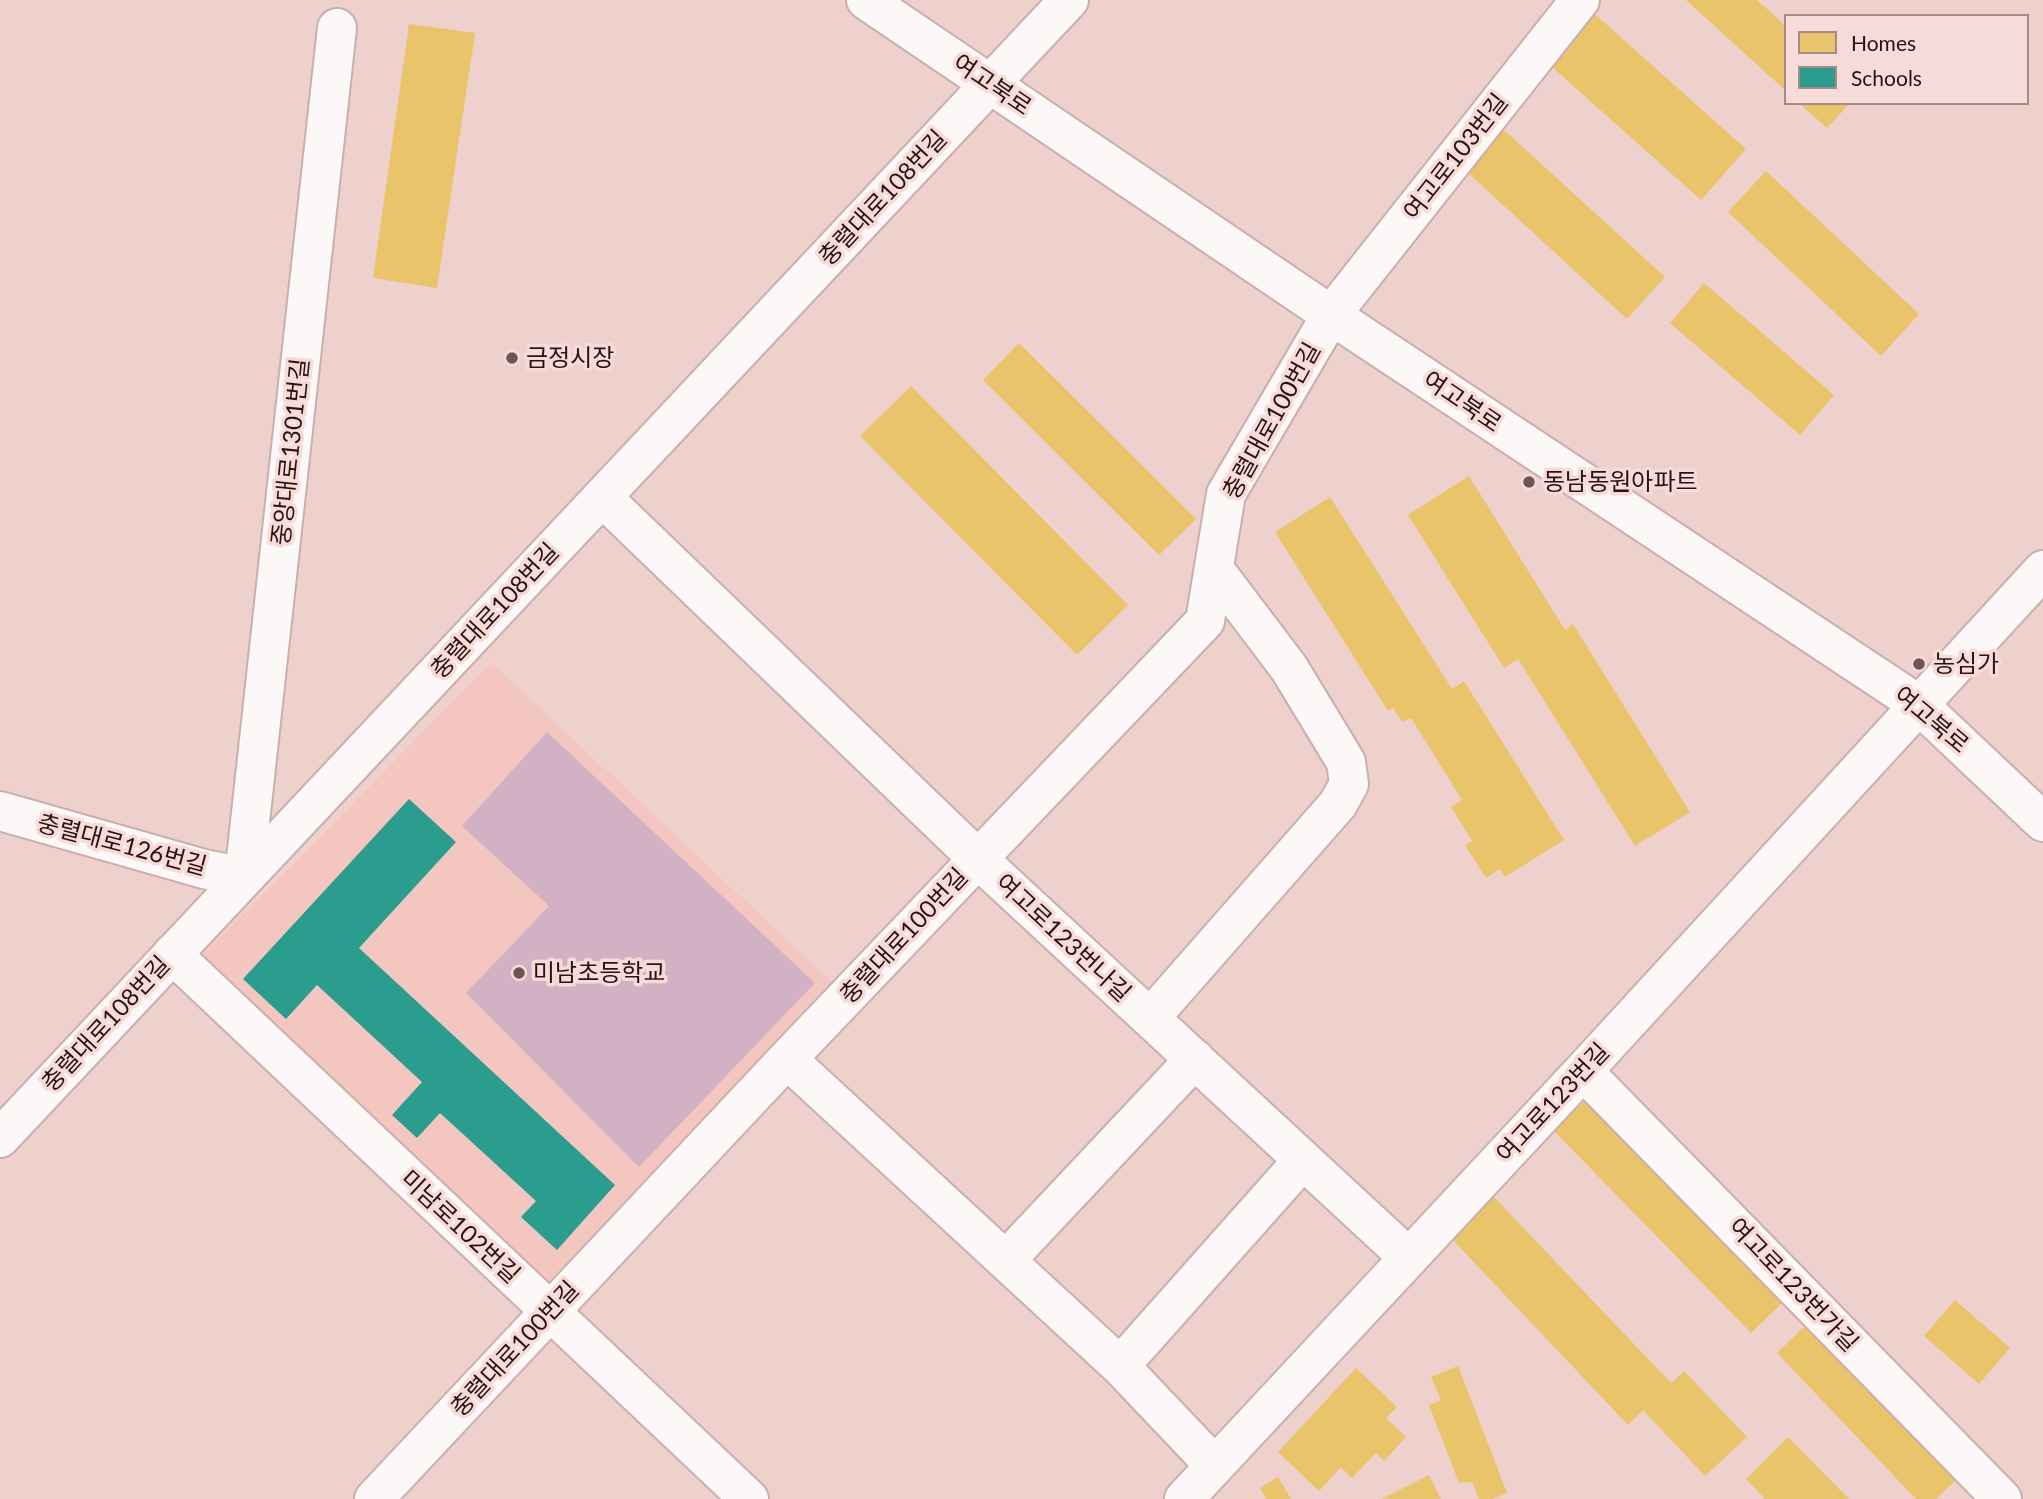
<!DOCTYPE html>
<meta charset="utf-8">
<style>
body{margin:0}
#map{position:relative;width:2043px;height:1499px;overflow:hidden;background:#eed0cd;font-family:Lato,sans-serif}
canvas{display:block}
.legend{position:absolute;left:1784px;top:14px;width:245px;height:91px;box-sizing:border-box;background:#f6dbd8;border:2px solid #a48b88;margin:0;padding:9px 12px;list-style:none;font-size:21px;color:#291311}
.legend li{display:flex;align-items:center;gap:14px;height:35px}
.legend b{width:35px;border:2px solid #a48b88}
</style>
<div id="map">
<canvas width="2043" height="1499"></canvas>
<ul class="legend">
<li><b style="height:19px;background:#e9c46a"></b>Homes</li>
<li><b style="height:19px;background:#2a9d8f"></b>Schools</li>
</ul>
</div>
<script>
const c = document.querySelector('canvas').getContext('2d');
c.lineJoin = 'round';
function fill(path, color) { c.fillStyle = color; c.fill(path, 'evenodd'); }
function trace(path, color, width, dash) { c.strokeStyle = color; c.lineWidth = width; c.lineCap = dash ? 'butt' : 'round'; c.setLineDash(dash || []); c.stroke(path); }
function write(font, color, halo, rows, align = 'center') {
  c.font = font + ' Lato,"Noto Sans KR",sans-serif'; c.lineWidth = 7; c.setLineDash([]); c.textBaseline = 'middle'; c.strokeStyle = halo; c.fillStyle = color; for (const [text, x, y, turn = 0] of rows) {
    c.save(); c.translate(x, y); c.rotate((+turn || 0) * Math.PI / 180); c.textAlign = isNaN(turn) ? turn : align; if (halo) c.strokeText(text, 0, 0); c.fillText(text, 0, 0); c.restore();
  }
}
const built = new Path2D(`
 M492,663l346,325 -290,301 -348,-331z`);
const green = new Path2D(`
 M547,732l268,251 -176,184 -173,-174 83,-87 -87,-80z`);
const homes = new Path2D(`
 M1686,0h71l29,26v65z
 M1588,8l158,141 -45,51 -158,-141z
 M409,24l66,9 -38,255 -64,-10z
 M1799,103h51l-23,25z
 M1503,129l162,148 -38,42 -162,-149z
 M1766,171l153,143 -38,42 -153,-144z
 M1704,283l130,112 -34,40 -130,-112z
 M1019,343l177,176 -37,36 -176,-175z
 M911,386l217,219 -51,50 -217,-219z
 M1469,476l96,154 8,-6 117,188 -55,34 -117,-187 -14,9 -96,-153z
 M1330,497l122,192 12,-8 100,159 -59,37 -5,-8 -14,9 -21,-33 7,-4 -21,-34 11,-7 -51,-82 -9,4 -9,-14 -5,3 -113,-179z
 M1601,1085l197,202 -47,46 -197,-202z
 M1494,1197l177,186 13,-12 63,66 -42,39 -62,-66 -15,15 -177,-187z
 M1955,1300l55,48 -31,36 -55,-48z
 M1824,1307l149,157 -37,35h-20l-139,-146z
 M1458,1366l49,127 -15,6h-13l-7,-17 -13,1 -30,-78 12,-5 -10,-23z
 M1356,1368l41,39 -11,11 20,19 -22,24 -8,-8 -24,25 -11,-11 -22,24 -41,-39z
 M1788,1437l61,62h-84l-19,-20z
 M1429,1475l12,24h-60z
 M1278,1477l13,22h-25l-6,-11z`);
const schools = new Path2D(`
 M409,799l47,43 -97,106 256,237 -58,65 -36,-33 15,-16 -96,-88 -23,25 -25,-23 30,-33 -105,-97 -31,34 -43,-40z`);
const minor = new Path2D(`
 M866,0l465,315 587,389 125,118
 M602,497l376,362 431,399
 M0,811l204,58 40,8 93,-849
 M172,954l577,545
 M1150,1018l188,-214 11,-20 -3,-22 -57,-94 -75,-99
 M787,1059l333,307 95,100
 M1583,1071l419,428
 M0,1138l1069,-1138
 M1006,1260l189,-201
 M1120,1366l183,-206
 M374,1499l413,-440 418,-438 21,-127 105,-179 249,-315
 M1184,1499l399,-428 460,-501`);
const markers = [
 [512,358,7,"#6e5553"],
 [1529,482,7,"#6e5553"],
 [1919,664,7,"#6e5553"],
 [519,973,7,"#6e5553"]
];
const streetNames = [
 ["여고북로",992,85,34],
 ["여고로103번길",1456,157,-52],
 ["충렬대로108번길",883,198,-47],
 ["여고북로",1462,402,34],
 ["충렬대로100번길",1272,421,-61],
 ["중앙대로1301번길",291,452,-84],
 ["충렬대로108번길",495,611,-47],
 ["여고북로",1931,720,40],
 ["충렬대로126번길",122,845,15],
 ["충렬대로100번길",904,936,-47],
 ["여고로123번나길",1063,938,43],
 ["충렬대로108번길",106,1024,-47],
 ["여고로123번길",1553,1103,-47],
 ["미남로102번길",460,1227,43],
 ["여고로123번가길",1793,1285,46],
 ["충렬대로100번길",515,1349,-47]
];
const poiNames = [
 ["금정시장",526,358],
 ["동남동원아파트",1543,482],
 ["농심가",1933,664],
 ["미남초등학교",533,973]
];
fill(built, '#f3c6c0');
fill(green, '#d3b1c4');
fill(homes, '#e9c46a');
fill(schools, '#2a9d8f');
trace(minor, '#c9afad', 42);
trace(minor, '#fcf8f8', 38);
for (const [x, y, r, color] of markers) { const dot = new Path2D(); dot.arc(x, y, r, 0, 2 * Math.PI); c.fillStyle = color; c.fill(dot); trace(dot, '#f6dbd8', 2.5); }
write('24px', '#291311', '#f6dbd8', streetNames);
write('24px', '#291311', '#f6dbd8', poiNames, 'left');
</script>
